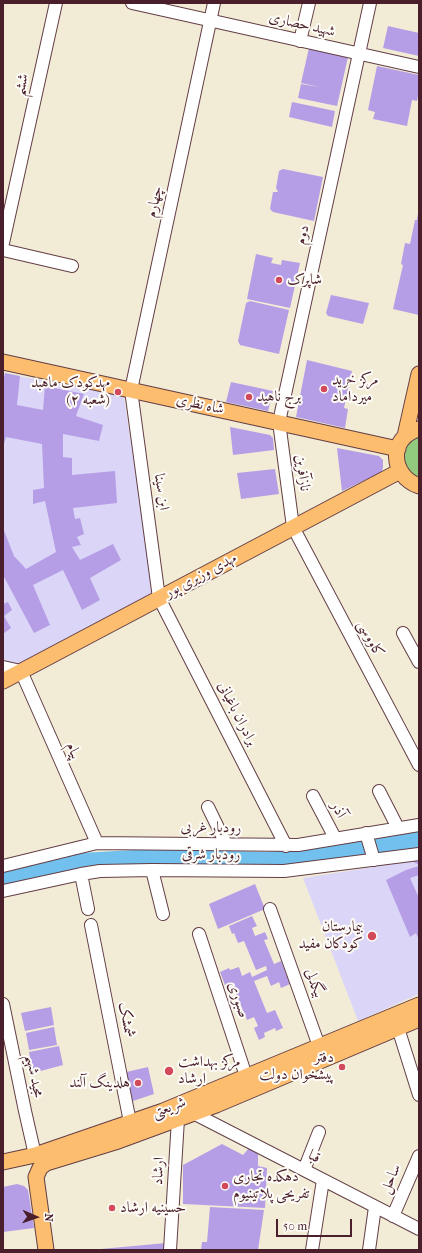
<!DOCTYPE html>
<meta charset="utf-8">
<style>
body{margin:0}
#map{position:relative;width:422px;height:1253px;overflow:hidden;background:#f2ecd7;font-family:"IM FELL French Canon",serif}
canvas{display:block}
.frame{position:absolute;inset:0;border:4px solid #4a1f2b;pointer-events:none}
.north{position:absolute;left:16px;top:1197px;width:40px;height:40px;-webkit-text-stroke:3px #fdfcf7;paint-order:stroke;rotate:92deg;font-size:11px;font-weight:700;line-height:16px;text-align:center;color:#4a1f2b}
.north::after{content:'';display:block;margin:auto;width:14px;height:18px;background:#4a1f2b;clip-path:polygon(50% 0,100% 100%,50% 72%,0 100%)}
.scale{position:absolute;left:276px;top:1219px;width:76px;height:18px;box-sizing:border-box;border:2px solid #4a1f2b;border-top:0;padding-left:5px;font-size:12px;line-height:14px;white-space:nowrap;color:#4a1f2b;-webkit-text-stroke:3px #fdfcf7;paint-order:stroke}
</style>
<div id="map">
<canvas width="422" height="1253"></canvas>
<div class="frame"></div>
<div class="north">N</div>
<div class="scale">50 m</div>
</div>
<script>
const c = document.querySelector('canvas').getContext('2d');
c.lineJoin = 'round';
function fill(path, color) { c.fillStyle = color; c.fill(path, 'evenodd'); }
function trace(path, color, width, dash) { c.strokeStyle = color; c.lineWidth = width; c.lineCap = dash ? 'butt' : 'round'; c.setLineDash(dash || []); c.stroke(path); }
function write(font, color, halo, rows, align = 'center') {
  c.font = font + ' "IM FELL French Canon",Amiri,serif'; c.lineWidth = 4; c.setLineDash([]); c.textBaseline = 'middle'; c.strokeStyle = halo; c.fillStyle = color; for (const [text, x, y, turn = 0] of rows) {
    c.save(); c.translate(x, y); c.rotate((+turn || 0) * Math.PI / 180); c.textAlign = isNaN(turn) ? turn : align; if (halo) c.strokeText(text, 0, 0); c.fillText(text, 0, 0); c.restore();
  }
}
const built = new Path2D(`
 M3,373l121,23 29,198 -135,72 -15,-4z
 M419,860v134l-61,27 -55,-143z`);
const green = new Path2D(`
 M419,436v43l-8,-4 -8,-13 2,-14 4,-6z`);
const river = new Path2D(`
 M3,876l78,-14 72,-4 113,3 29,-2 124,-18`);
const building = new Path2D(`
 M388,26l31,7v23l-36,-8z
 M309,48l39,9 -11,49 -39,-8 3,-14 19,3 -19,-4z
 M377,66l42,9v16l-2,10 -5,-1 -5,26 -34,-7 2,-7 -7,-2z
 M292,102l43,9 -3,16 -43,-10z
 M283,169l40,8 -9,44 -41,-9 -3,-3 3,-17h5l-2,-4 3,-17z
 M418,213h1v102l-26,-6 10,-44 -2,-1 4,-21 5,1 5,-24h2z
 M256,254l17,4 -2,5 10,2 1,-5 18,3 -10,45 -43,-9z
 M331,295l38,8 -6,21 -35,-8 -2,-3z
 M250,301l39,9 -10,44 -39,-9 -2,-4 8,-38z
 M307,360l45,11 -8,37 4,1 -3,19 -49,-11z
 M5,373l15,3 -3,29 26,5 2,-24 39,8 -8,22 27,9 -4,16 -36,-7v23l9,1v17l43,-4 2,32 -44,5 2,11 5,-1 4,16 -7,3 4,8 -9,2 8,13 33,-16 8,16 -31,18 10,22 -18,10 -19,-40 -30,15 17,40 -16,8 -31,-58v-47l11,28 12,13 30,-17 -11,-51 -12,3v-14l11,-2 -2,-44 -36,-7 -3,10v-65z
 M231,382l42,9 -5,20 -42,-9z
 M230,427l40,8 3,3 1,12 -41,5z
 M337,448l42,8 4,4v7l-1,5 -40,19z
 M275,469l4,25 -38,5 -4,-26z
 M8,602l4,8 -8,6 7,12 -8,6v-30z
 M419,860v5l-7,-4z
 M419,866v9l-9,3 9,20v42l-3,-7 -6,4 -24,-57 20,-10z
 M255,884l10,25 -47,20 -9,-25z
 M252,916l5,10 -5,2 3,8 10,-4 3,7 -4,1 10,24 7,-3 9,23 -9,4 -2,-6 -8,4 -4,-10 -13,5 13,32 8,-3 8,18 -7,3 -1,-3 -11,5 1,4 -6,3 -5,-12 4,-2 -4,-9 -7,3 -12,-29 -7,2 -8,-21 9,-4 1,2 9,-3 3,9 8,-4 2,5 15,-7 -1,-4 -10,4 -12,-29 -6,2 -4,-10 -2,1 -3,-8z
 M51,1007l3,18 -29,6 -4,-18z
 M54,1027l3,18 -28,5 -3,-17z
 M59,1046l4,19 -30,8 -4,-21z
 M148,1067l6,27 -27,9 -5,-30z
 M222,1144l21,11 6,-7 9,4v14l9,2 -2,40 -82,-4v-39z
 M17,1184l7,2 4,4 6,38 -31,4v-45z
 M210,1207l54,3 -6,40h-57l1,-8h5z
 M166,1243l-1,7h-64v-1z`);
const minor = new Path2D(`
 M132,3l287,64
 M214,3l-83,387 28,208 127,248
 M370,3l-91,419 14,105 126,238
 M300,41l9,-38
 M3,243l53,-240
 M3,250l69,16
 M403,633l16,29
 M3,667l18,4 76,172
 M379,791l19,37
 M313,796l22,42
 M208,807l18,37
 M366,833l8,27
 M3,866l94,-23 201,2 121,-20
 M152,870l11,44
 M81,874l7,35
 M3,891l78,-17 19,-3 52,-1 132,1 135,-17
 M270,909l49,137
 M91,925l39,197
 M199,934l47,142
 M3,1004l22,107 10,44
 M398,1028l21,67
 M193,1113l226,116
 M304,1170l15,-38
 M393,1216l26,-60
 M170,1250l8,-131
 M312,1250l11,-70
 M369,1250l6,-43`);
const major = new Path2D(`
 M3,362l395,87
 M419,429c-31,8 -29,47 0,57
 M405,436l14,-62
 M3,681l397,-210
 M3,1162l32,-7 128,-44 256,-106
 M36,1177l4,-9 6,-5 72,-22 98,-36 203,-86
 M36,1177l10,73`);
const markers = [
 [279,280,4,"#d1495b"],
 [324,389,4,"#d1495b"],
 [118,392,4,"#d1495b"],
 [249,397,4,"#d1495b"],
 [372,936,5,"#d1495b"],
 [342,1067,4,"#d1495b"],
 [169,1071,5,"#d1495b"],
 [138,1083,4,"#d1495b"],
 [225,1186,4,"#d1495b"],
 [112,1208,4,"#d1495b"]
];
const streetNames = [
 ["شهید حصاری",302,25,13],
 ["ششم",22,85,-78],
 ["چهارم",155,202,-78],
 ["دوم",303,235,-78],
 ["شاه نظری",200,405,12],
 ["نازآفرین",302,473,82],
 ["ابن سینا",161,492,82],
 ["مهدی وزیری پور",201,576,-28],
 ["کاووسی",370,639,62],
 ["برادران باغیانی",237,714,63],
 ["پیام",73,751,66],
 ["آذر",338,810,63],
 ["رودبار غربی",211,828,1],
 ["رودبار شرقی",211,855,1],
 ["بیگدلی",314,983,70],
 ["صبوری",238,1000,71],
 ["شمشک",126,1020,79],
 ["مجید شهیم",34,1076,79],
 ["شریعتی",169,1108,-21],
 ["قبا",314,1157,27],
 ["ارشاد",159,1171,-87],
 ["ساحل",391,1179,-66]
];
const poiNames = [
 ["شاپرک",287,280],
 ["مرکز خرید",332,380],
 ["میرداماد",332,397],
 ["مهدکودک ماهبد",110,383,"right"],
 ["(شعبه ۲)",110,400,"right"],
 ["برج ناهید",257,397],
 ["بیمارستان",363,927,"right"],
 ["کودکان مفید",363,944,"right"],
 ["دفتر",334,1058,"right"],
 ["پیشخوان دولت",334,1075,"right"],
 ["مرکز بهداشت",178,1062],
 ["ارشاد",178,1079],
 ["هلدینگ آلند",130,1083,"right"],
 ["دهکده تجاری",233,1177],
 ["تفریحی پلاتینیوم",233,1194],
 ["حسینیه ارشاد",120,1208]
];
fill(built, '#dbd6f7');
fill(green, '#93cb7e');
trace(river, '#72c0ed', 18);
fill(building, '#b59ee6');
trace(minor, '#633e45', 14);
trace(major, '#633e45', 17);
trace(minor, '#fff', 12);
trace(major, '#fcbd6f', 15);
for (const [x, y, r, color] of markers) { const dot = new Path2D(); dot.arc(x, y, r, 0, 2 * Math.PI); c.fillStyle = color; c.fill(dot); trace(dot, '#fdfcf7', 1.5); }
write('15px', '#4a1f2b', '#fdfcf7', streetNames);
write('15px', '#4a1f2b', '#fdfcf7', poiNames, 'left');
</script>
